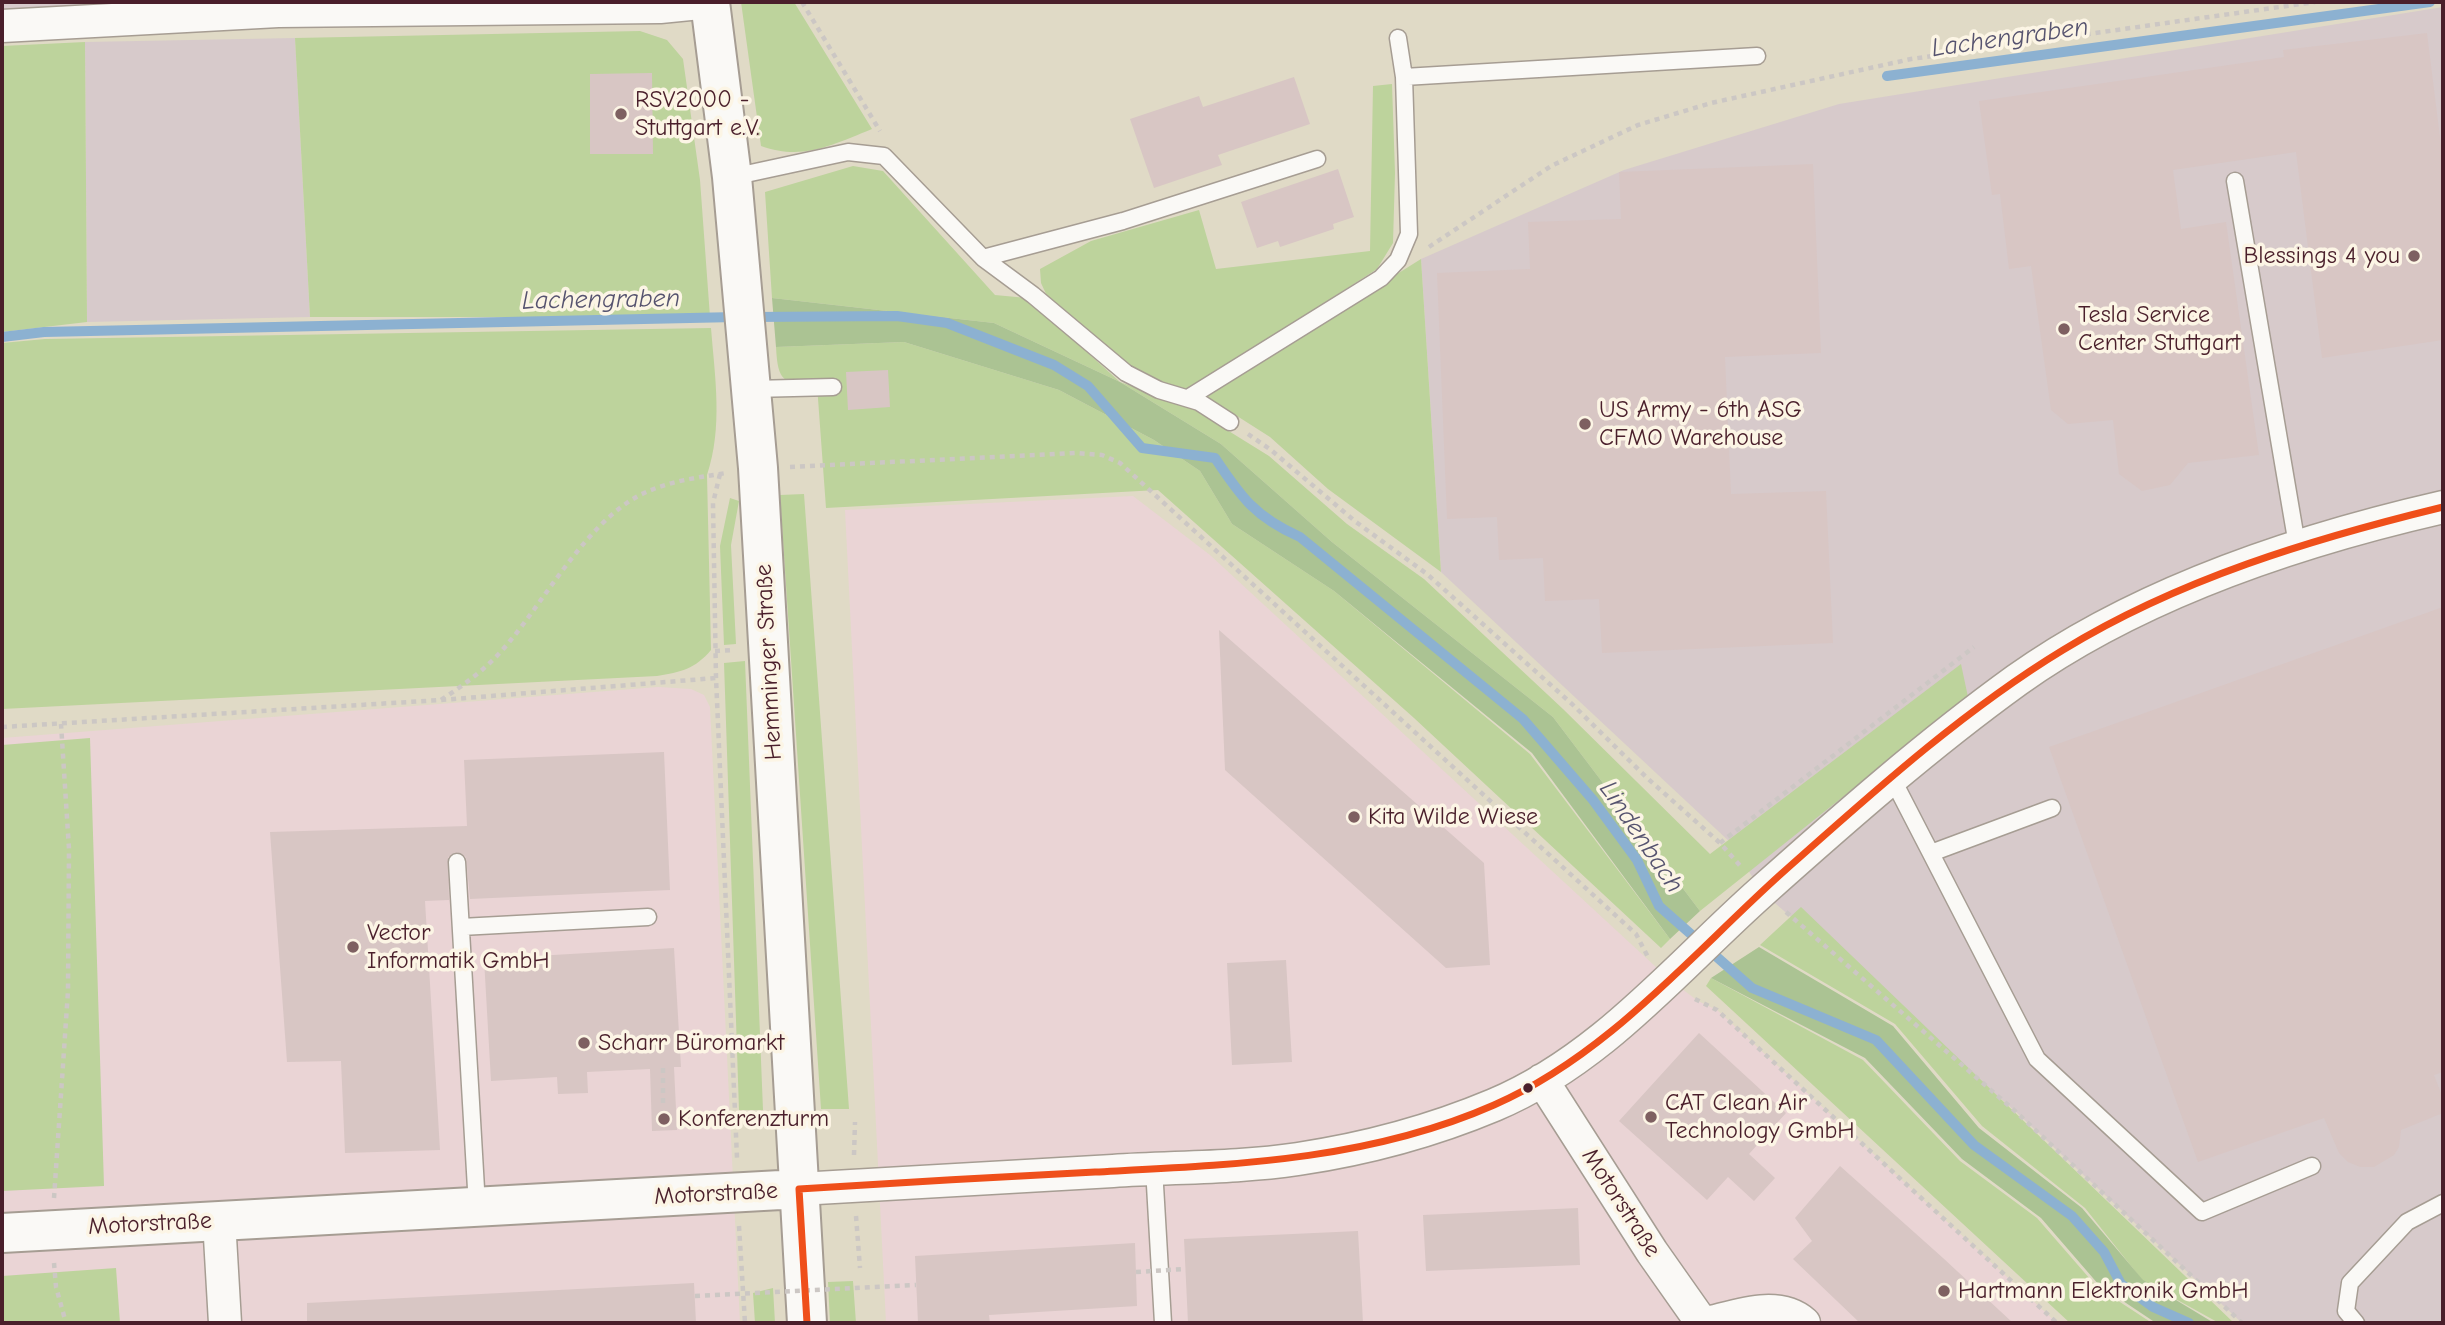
<!DOCTYPE html>
<meta charset="utf-8">
<style>
body{margin:0}
#map{position:relative;width:2445px;height:1325px;overflow:hidden;background:#e0dac6;font-family:"Comic Neue",sans-serif}
canvas{display:block}
.frame{position:absolute;inset:0;border:4px solid #4a1f2b;pointer-events:none}
</style>
<div id="map">
<canvas width="2445" height="1325"></canvas>
<div class="frame"></div>
</div>
<script>
const c = document.querySelector('canvas').getContext('2d');
c.lineJoin = 'round';
function fill(path, color) { c.fillStyle = color; c.fill(path, 'evenodd'); }
function trace(path, color, width, dash) { c.strokeStyle = color; c.lineWidth = width; c.lineCap = dash ? 'butt' : 'round'; c.setLineDash(dash || []); c.stroke(path); }
function write(font, color, halo, rows, align = 'center') {
  c.font = font + ' "Comic Neue",sans-serif'; c.lineWidth = 7; c.setLineDash([]); c.textBaseline = 'middle'; c.strokeStyle = halo; c.fillStyle = color; for (const [text, x, y, turn = 0] of rows) {
    c.save(); c.translate(x, y); c.rotate((+turn || 0) * Math.PI / 180); c.textAlign = isNaN(turn) ? turn : align; if (halo) c.strokeText(text, 0, 0); c.fillText(text, 0, 0); c.restore();
  }
}
const built = new Path2D(`
 M1133,496l77,59 460,425 28,21 19,9 340,313h-1171l-41,-813z
 M658,687l33,2 13,6 6,12 30,616h-738v-585z`);
const industrial = new Path2D(`
 M2,2h215l-215,9z
 M2443,7v1316h-201l-227,-212 -254,-220 -29,-47 -291,-272 -20,-313 203,-89 215,-66z
 M295,38l15,279 -223,5 -2,-280z`);
const green = new Path2D(`
 M741,2h53l78,127c-40,16 -69,32 -111,17z
 M640,31l27,9 16,19 17,121 10,137h-400l-15,-279z
 M85,42l2,280 -85,10v-286z
 M1392,84l3,89 -2,70 -16,26 -191,123 -56,-25 -83,-71 -6,-13 -1,-14 51,-28 108,-31 17,59 154,-18 3,-165z
 M853,166l30,5 112,124 32,3 93,84 70,25 79,49 78,68 77,55 139,130 147,145 251,-190 7,33 -268,214 -147,-194 -221,-175 -111,-98 -101,-62 -126,-59 -222,-25 -7,-106z
 M1421,259l20,313 -113,-83 -58,-52 -66,-42z
 M711,328c4,50 12,99 -4,147l4,175c-16,19 -30,22 -54,26l-655,33v-366l43,-4z
 M904,342l155,48 95,50 46,31 32,53 102,67 196,163 140,185 -9,9 -247,-230 -256,-228 -332,18 -9,-123c-34,-2 -39,-2 -41,-38z
 M804,494l45,615h-28l-41,-614z
 M730,498l9,3 -8,44 5,99 -12,1 -4,-99z
 M745,661l18,449h-24l-15,-447z
 M90,738l14,448 -102,5v-446z
 M1801,907l433,416h-15l-76,-42 -58,-73 -103,-82 -87,-102 -135,-79z
 M1711,978l152,82 97,101 77,57 60,69 55,36h-82l-364,-337z
 M116,1268l4,55h-118v-47z
 M853,1281l3,42h-26l-2,-41z
 M773,1288l2,35h-20l-2,-30z`);
const forest = new Path2D(`
 M772,298l222,25 126,59 101,62 111,98 221,175 147,194 -30,28 -138,-186 -198,-162 -102,-67 -32,-53 -46,-31 -95,-50 -155,-48 -128,5z
 M1759,947l134,79 86,102 103,80 61,72 71,43h-58l-57,-38 -58,-67 -79,-59 -97,-101 -154,-80z`);
const stream = new Path2D(`
 M1887,76l543,-74
 M751,317l146,-1 50,7 107,42 34,21 54,62 73,10c26,39 40,59 85,79l223,182 70,81 44,60 22,46 93,82 124,52 98,105 98,71 32,36 17,32 32,23 36,16
 M2,337l42,-5 692,-15`);
const building = new Path2D(`
 M2427,33l16,128v179l-121,18 -26,-206 -123,18 8,59 45,-7 33,233 -71,8 -18,22 -28,6 -23,-17 -6,-54 -45,4 -17,-14 -20,-144 -22,3 -9,-75 -8,1 -13,-94 305,-44 -1,-7z
 M652,73l1,81h-63v-80z
 M1294,77l16,47 -92,31 4,10 -68,23 -24,-69 69,-23 4,11z
 M1813,164l8,189 -96,4 6,137 95,-3 7,152 -231,10 -3,-54 -54,2 -2,-43 -44,2 -2,-43 -50,2 -10,-246 93,-4 -2,-47 93,-3 -2,-47z
 M1338,169l16,48 -21,7 1,5 -54,18 -2,-6 -21,7 -16,-46z
 M888,370l2,37 -42,3 -2,-38z
 M2443,607v465l-9,3 9,23v15l-42,17 -2,17 -5,8 -20,12h-14l-12,-5 -9,-9 -15,-35 -126,44 -149,-415z
 M1219,630l265,233 6,102 -44,3 -221,-198z
 M664,752l6,138 -200,9 -4,-42 -9,-5 -9,5 1,43 -24,1 15,249 -95,3 -4,-92 -54,1 -17,-230 197,-6 -3,-66z
 M674,948l7,119h-7l3,63 -25,1 -2,-62 -63,3 1,21 -30,1 -1,-17 -66,4 -7,-122z
 M1286,960l6,102 -60,3 -5,-102z
 M1699,1033l87,80 -37,41 26,24 -21,23 -26,-24 -21,23 -88,-79z
 M1840,1166l103,92 70,65h-153l-67,-64 19,-18 -17,-23z
 M1578,1208l2,57 -154,6 -3,-56z
 M1358,1231l5,92h-175l-4,-84z
 M1135,1243l2,63 -148,9 1,8h-72l-3,-67z
 M694,1283l2,40h-389v-20z`);
const path = new Path2D(`
 M802,2l78,129
 M1429,247l122,-81 87,-41 73,-22 200,-44 404,-57
 M1248,434l23,16 85,72 71,52 145,130 74,73 74,66 23,26
 M790,467l286,-14 26,2 18,8 516,471 13,25
 M720,474l-7,29 3,175 21,480
 M715,651l20,-1
 M441,700c26,-17 50,-35 69,-59 38,-46 76,-116 128,-145 29,-15 57,-18 88,-23
 M2,727l439,-27 275,-22
 M1720,843l254,-196
 M1786,912l229,199 227,212
 M1695,999l22,11 340,313
 M663,1068v40
 M854,1155l1,-33
 M54,1198l14,-207 1,-142 -8,-125
 M856,1216l4,52
 M739,1226l6,97
 M54,1263l2,24 10,36`);
const lane = new Path2D(`
 M1398,38l6,39
 M732,177l116,-25 36,4 99,102 50,37 93,78 33,17 40,12 31,20
 M2235,181l62,364
 M983,258l140,-37 194,-62
 M753,389l80,-2
 M1188,398l193,-120 17,-18 11,-26 -5,-157 353,-21
 M1892,778l145,281 165,153 110,-46
 M1931,853l121,-45
 M457,862l20,344
 M461,927l187,-10
 M1154,1168l9,155
 M2356,1323l-10,-12 4,-28 57,-61 36,-19`);
const street = new Path2D(`
 M2,26l276,-15 382,-4 50,-5
 M1542,1080l110,172 50,71
 M799,1189c105,-7 210,-13 314,-18 61,-4 125,-3 185,-12 67,-10 134,-28 196,-54 107,-45 182,-137 266,-212 83,-74 167,-148 257,-213 122,-87 282,-140 426,-173
 M219,1220l6,103
 M1707,1323c30,-7 71,-23 97,0`);
const secondary = new Path2D(`
 M710,2l22,175 26,291 49,855
 M2,1233l797,-44`);
const pathBridge = new Path2D(`
 M1136,1272l49,-3
 M695,1296l221,-11`);
const bus1 = new Path2D(`
 M799,1189c99,-6 197,-12 296,-17 136,-7 272,-11 399,-67 114,-50 196,-149 287,-231 89,-79 180,-162 282,-224 116,-71 249,-111 380,-143
 M799,1189l8,134`);
const markers = [
 [621,114,7,"#7e6061"],
 [2414,256,7,"#7e6061"],
 [2064,329,7,"#7e6061"],
 [1585,424,7,"#7e6061"],
 [1354,817,7,"#7e6061"],
 [353,947,7,"#7e6061"],
 [584,1043,7,"#7e6061"],
 [1528,1088,6,"#4a1f2b"],
 [1651,1117,7,"#7e6061"],
 [664,1119,7,"#7e6061"],
 [1944,1291,7,"#7e6061"]
];
const poiNames = [
 ["RSV2000 -",635,100],
 ["Stuttgart e.V.",635,128],
 ["Blessings 4 you",2400,256,"right"],
 ["Tesla Service",2078,315],
 ["Center Stuttgart",2078,343],
 ["US Army - 6th ASG",1599,410],
 ["CFMO Warehouse",1599,438],
 ["Kita Wilde Wiese",1368,817],
 ["Vector",367,933],
 ["Informatik GmbH",367,961],
 ["Scharr Büromarkt",598,1043],
 ["CAT Clean Air",1665,1103],
 ["Technology GmbH",1665,1131],
 ["Konferenzturm",678,1119],
 ["Hartmann Elektronik GmbH",1958,1291]
];
const streetNames = [
 ["Hemminger Straße",769,662,-93],
 ["Motorstraße",716,1194,-3],
 ["Motorstraße",1621,1203,57],
 ["Motorstraße",150,1224,-3]
];
const waterNames = [
 ["Lachengraben",2010,38,-8],
 ["Lachengraben",601,300,-1],
 ["Lindenbach",1641,837,56]
];
fill(built, '#ead4d5');
fill(industrial, '#d7cacb');
fill(green, '#bdd39c');
fill(forest, '#abc393');
trace(stream, '#8cb1d1', 10);
fill(building, '#d8c6c4');
trace(lane, '#a69d93', 19);
trace(street, '#a69d93', 35);
trace(secondary, '#a69d93', 42);
trace(path, '#ccc7c4', 4.5, [5, 5]);
trace(lane, '#faf9f6', 16);
trace(street, '#faf9f6', 32);
trace(secondary, '#faf9f6', 38);
trace(pathBridge, '#ccc7c4', 4.5, [5, 5]);
trace(bus1, '#ef4f1a', 7);
for (const [x, y, r, color] of markers) { const dot = new Path2D(); dot.arc(x, y, r, 0, 2 * Math.PI); c.fillStyle = color; c.fill(dot); trace(dot, '#fcf5e5', 2.5); }
write('24px', '#4a1f2b', '#fcf5e5', poiNames, 'left');
write('24px', '#4a1f2b', '#fcf5e5', streetNames);
write('italic 26px', '#56536f', '#fcf5e5', waterNames);
</script>
